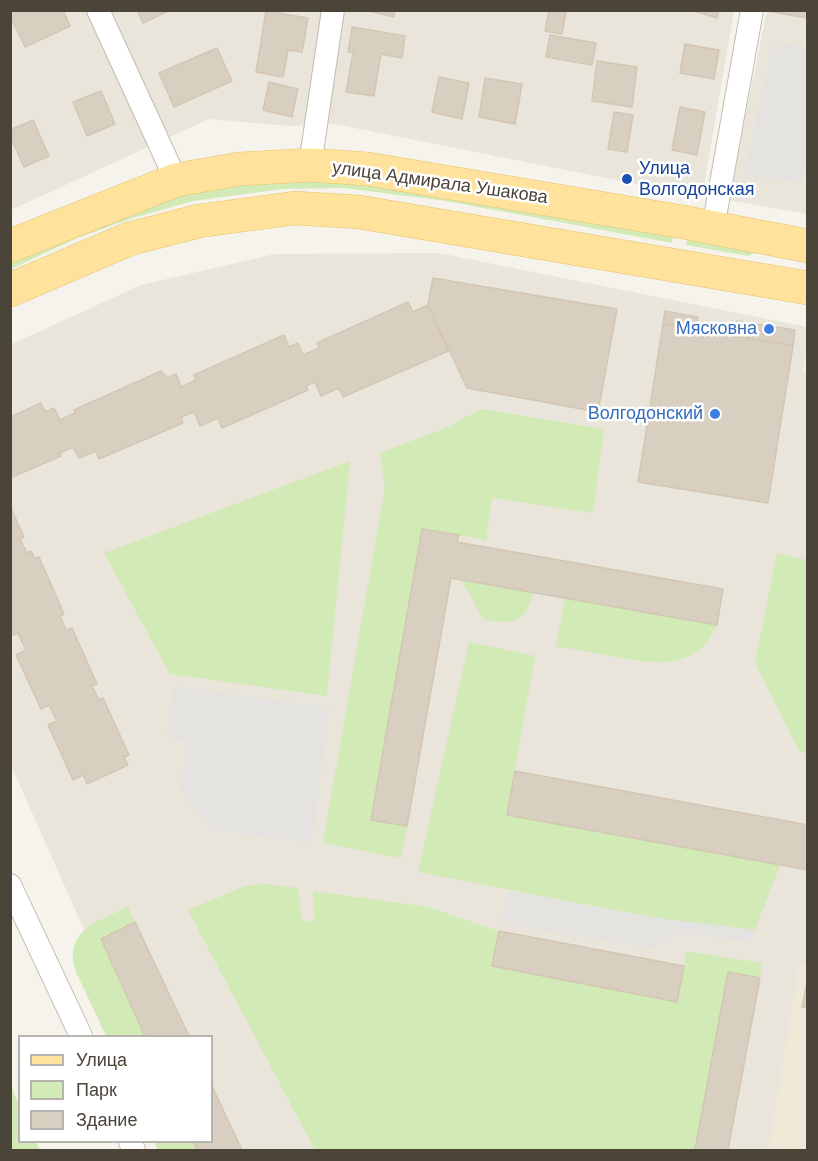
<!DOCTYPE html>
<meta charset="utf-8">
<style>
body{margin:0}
#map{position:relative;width:818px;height:1161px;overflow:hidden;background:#f6f3ec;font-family:Helvetica,sans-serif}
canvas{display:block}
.frame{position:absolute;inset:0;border:12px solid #4b4439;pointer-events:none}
.legend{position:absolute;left:18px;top:1035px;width:195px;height:108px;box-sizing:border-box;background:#fff;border:2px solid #b7b4b0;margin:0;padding:8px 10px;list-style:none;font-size:18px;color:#4b4439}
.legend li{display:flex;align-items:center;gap:12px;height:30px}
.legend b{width:30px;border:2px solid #b7b4b0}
</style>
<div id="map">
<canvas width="818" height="1161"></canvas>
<div class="frame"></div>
<ul class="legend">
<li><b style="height:8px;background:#ffe39c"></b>Улица</li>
<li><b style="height:16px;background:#d2eab5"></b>Парк</li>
<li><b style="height:16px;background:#d8cfc1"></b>Здание</li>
</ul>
</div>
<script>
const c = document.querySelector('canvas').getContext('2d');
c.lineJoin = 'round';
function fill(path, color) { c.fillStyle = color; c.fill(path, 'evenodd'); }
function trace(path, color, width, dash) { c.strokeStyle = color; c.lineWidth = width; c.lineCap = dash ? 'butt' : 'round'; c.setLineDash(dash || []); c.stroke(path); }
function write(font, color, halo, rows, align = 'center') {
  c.font = font + ' Helvetica,sans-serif'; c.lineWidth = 5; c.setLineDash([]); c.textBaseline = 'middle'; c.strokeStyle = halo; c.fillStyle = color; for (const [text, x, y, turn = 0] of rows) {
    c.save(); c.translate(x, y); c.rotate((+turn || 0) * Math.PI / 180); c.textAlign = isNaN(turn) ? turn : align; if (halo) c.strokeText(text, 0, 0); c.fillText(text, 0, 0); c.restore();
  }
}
const residential = new Path2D(`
 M10,11h724l-32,186 -368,-73 -45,2 -80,-7 -198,91z
 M767,11h40v203l-79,-14z
 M439,253l368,74v25l-4,20 5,1v592l-8,-1 -31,186h-587l-4,-8h34v-106h-81l-120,-271 -1,-420 131,-60 134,-31z`);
const education = new Path2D(`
 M800,964l7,1v185h-38z`);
const green = new Path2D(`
 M310,181l80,4 283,50 -1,8 -226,-42 -102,-13 -62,1 -89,12 -60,17 -56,20 -66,31 -1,-13 135,-53 79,-16z
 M688,237l64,13 2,3 -6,3 -62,-11z
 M481,409l123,20 -11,84 -101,-15 -6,42 -64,-11 -51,290 36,7 -6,32 -78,-15 62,-356 -5,-34 68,-26z
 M350,461l-23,235 -157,-22 -66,-121z
 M777,553l30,7v194l-8,-3 -44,-88z
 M461,580l72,13c-8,31 -20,31 -49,27z
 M565,598l152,27c-20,46 -61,39 -101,32 -20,-4 -40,-7 -60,-11z
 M469,642l66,14 -28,159 273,50 -25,65 -100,-12 -237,-46z
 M267,884l31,4 4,34 12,-2 -1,-29 115,16 71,24 -7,35 185,36 9,-51 76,12 -2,15 -32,-6 -33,178h-380l-127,-240 57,-24z
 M128,907l7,15 -34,17 44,97h-39l-29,-62c-16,-43 20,-52 51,-67z
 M11,1085l8,20 1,37h16l4,8h-29z
 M154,1142h39l4,8h-39z`);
const parking = new Path2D(`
 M773,41l34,6 1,107 -6,28 -58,-7z
 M173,686l157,21 -18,136 -99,-13 -33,-39 6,-50 -20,-3z
 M507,891l151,27 97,12 -3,12 -74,-9 -25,15 -153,-24z`);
const building = new Path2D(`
 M10,10h53l7,16 -45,21 -15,-31z
 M137,10h33l-27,13z
 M365,10h30l-1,7z
 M549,10l17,2 -4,22 -17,-3z
 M691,10h28l-2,8z
 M808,10l-1,8 -40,-7v-1z
 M266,11l42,7 -6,34 -14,-2 -5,27 -27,-5z
 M352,27l53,9 -3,22 -21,-4 -7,42 -28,-4 7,-39 -5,-1z
 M550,35l46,8 -4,22 -46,-8z
 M685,44l34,6 -5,29 -34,-6z
 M217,48l15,33 -58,26 -15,-34z
 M597,61l40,6 -5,40 -40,-6z
 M439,77l30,6 -7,36 -30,-7z
 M485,78l37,6 -7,40 -36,-7z
 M269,82l29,7 -6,28 -29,-7z
 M101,91l14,33 -28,12 -14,-34z
 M680,107l25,5 -8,43 -25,-5z
 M614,112l19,3 -6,37 -19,-3z
 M33,120l16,36 -25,11 -14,-31v-6z
 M433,278l184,31 -19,103 -131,-24 -39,-83z
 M408,302l5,10 15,-7 20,46 -105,46 -4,-9 -18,8 -6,-14 -9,4 2,4 -86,38 -4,-10 -18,8 -6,-14 -13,5 2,6 -84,36 -3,-8 -17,7 -6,-11 -13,6 1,3 -51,22v-61l31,-14 4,9 9,-4 6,12 15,-7 -1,-3 87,-39 7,7 8,-4 5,13 15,-7 -2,-5 90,-40 5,12 9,-4 5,12 16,-7 -2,-5z
 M665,311l33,6 -2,13 -33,-6z
 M737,321l58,9 -2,16 -59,-10z
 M663,324l130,22 -25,157 -130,-21z
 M10,506l14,31 -4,2 7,14 4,-2 4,8 4,-2 25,57 -4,2 6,14 6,-2 25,56 -5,2 7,14 4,-2 26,57 -5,2 4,8 -41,19 -4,-9 -10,5 -25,-55 9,-4 -8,-16 -8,4 -25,-54 10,-5 -8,-17 -8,3z
 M422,529l37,6 -2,7 266,47 -6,36 -266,-47 -44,248 -36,-6z
 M515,771l293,54v45l-301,-55z
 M135,922l54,114h-44l-44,-97z
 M499,931l185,35 -7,36 -185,-36z
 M728,972l32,6 -32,172h-33z
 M806,987h2v21l-6,-1z
 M212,1086l30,64h-45l-4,-8h19z`);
const minor = new Path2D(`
 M98,10l78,170
 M310,165l23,-155
 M713,228l39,-218
 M10,885l71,151
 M130,1142l4,8`);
const primary = new Path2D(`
 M10,246l166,-66 63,-11 71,-4 58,4 315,53 125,24
 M10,290l119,-51 70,-18 96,-13 64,4 449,76`);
const markers = [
 [627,179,6,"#1a4fb4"],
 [769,329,6,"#3f7fe0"],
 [715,414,6,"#3f7fe0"]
];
const transitNames = [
 ["Улица",639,169],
 ["Волгодонская",639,190]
];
const streetNames = [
 ["улица Адмирала Ушакова",440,183,8]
];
const shopNames = [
 ["Мясковна",757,329],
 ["Волгодонский",703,414]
];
fill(residential, '#eae5da');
fill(education, '#efe8d6');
fill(green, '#d2eab5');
fill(parking, '#e5e3e0');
fill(building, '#d8cfc1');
trace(building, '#d3c7b4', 1.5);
trace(minor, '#c2bbae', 24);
trace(primary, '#e6c16a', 34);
trace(minor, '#fff', 22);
trace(primary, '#ffe39c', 33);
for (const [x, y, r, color] of markers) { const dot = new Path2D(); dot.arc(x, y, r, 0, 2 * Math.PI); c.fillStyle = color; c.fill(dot); trace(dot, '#fff', 2); }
write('18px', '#164399', '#fff', transitNames, 'left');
write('18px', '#4b4439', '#fff', streetNames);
write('18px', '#366cbe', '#fff', shopNames, 'right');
</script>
